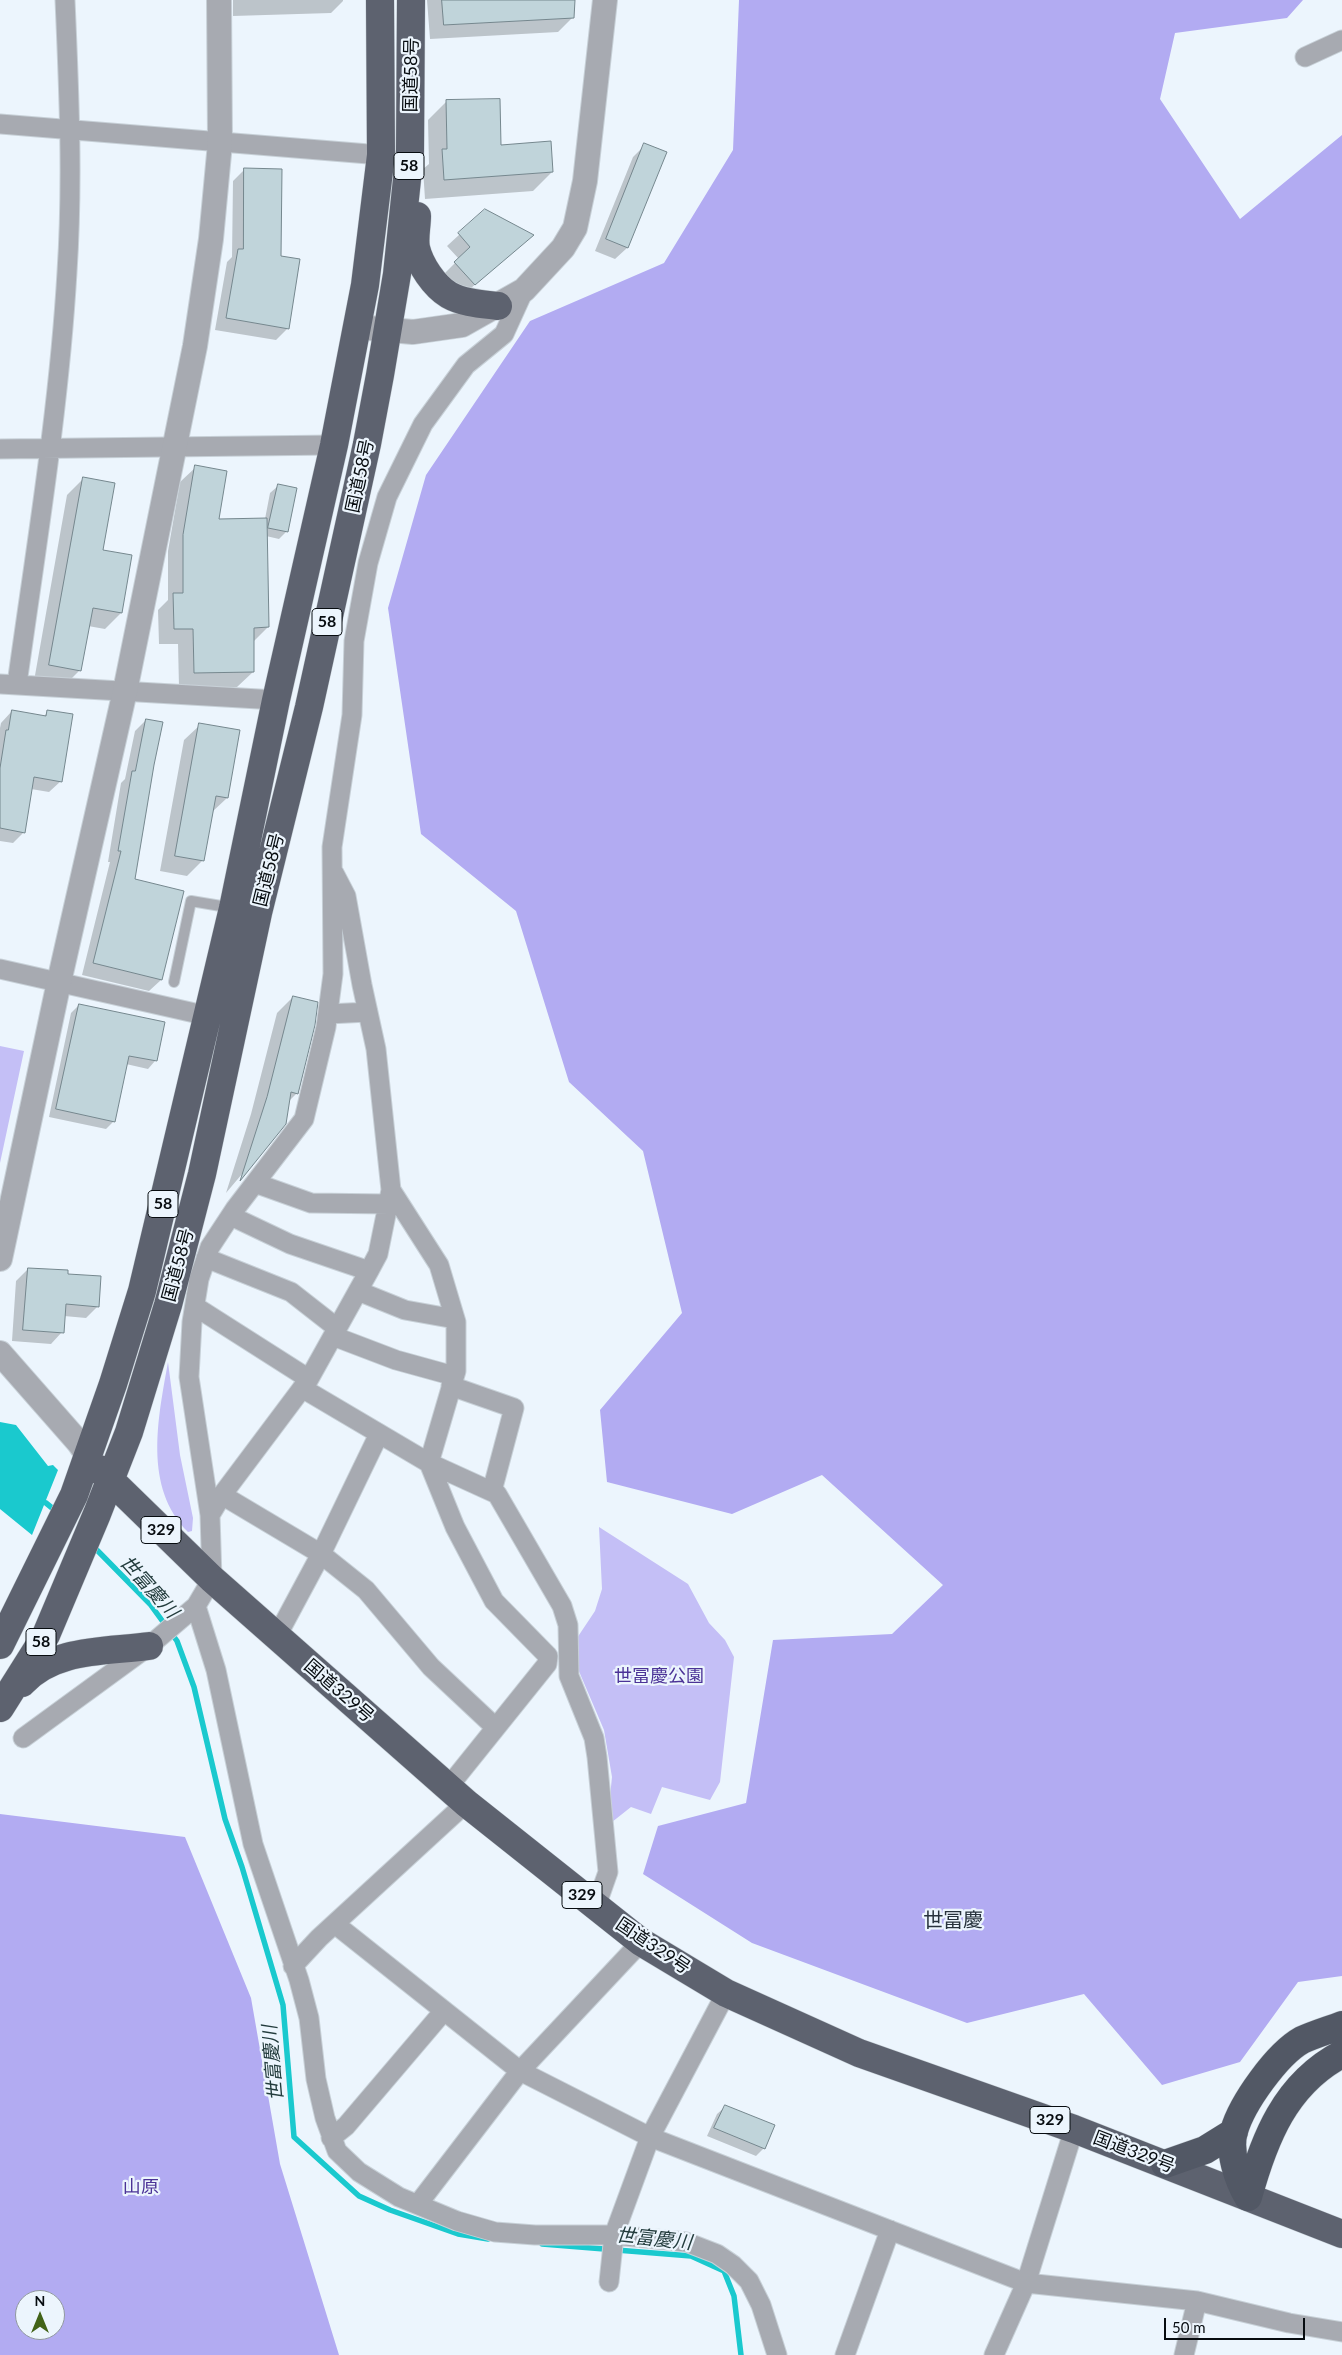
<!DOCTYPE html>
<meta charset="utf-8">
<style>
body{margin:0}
#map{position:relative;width:1342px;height:2355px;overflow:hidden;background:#ecf5fd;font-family:Lato,sans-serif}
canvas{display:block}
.north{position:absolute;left:15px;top:2290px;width:50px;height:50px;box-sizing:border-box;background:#ecf5fd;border:1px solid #90989e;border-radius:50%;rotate:0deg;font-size:14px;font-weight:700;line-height:20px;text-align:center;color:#070c10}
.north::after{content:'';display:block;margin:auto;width:18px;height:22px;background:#426318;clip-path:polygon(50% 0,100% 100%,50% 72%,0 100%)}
.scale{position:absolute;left:1164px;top:2318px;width:141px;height:22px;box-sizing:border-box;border:2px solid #070c10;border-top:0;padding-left:6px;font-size:15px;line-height:18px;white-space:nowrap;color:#070c10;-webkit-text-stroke:4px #ecf5fd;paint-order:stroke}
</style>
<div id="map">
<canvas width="1342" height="2355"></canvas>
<div class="north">N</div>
<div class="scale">50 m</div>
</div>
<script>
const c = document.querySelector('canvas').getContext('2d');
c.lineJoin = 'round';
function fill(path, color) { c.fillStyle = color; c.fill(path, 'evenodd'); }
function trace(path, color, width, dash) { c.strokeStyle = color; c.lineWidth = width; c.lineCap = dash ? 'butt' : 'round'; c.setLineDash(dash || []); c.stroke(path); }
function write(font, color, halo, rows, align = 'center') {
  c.font = font + ' Lato,"Noto Sans JP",sans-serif'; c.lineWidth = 4.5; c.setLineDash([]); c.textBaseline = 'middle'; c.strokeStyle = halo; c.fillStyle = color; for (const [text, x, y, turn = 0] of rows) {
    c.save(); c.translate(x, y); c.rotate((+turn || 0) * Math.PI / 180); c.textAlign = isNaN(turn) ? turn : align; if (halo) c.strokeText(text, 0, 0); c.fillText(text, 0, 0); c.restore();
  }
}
const green = new Path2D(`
 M0,1046l24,5 -24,112z
 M168,1362l12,93 13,63 -1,13 -4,1c-45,-45 -30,-114 -20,-170z
 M599,1527l89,57 21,39 16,17 9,17 -14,125 -10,18 -48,-13 -11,27 -20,-7 -24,19 5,-49 -8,-47 -26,-61 -1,-31 18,-27 7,-22z`);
const forest = new Path2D(`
 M739,0h564l-16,18 -112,15 -15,66 80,120 102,-84v1841l-44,6 -58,80 -78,23 -78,-91 -117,29 -215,-80 -109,-69 15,-48 88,-23 27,-163 119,-6 51,-49 -121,-110 -90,39 -125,-32 -7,-72 82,-97 -39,-162 -74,-69 -53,-171 -95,-77 -33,-226 38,-133 104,-154 134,-58 69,-113z
 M0,1814l185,23 66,161 29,166 59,191h-339zM25,2300h30v30h-30z`);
const water = new Path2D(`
 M0,1422l16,3 32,41 5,-1 5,5 -26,65 -32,-26z`);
const shadow = new Path2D(`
 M233,0h110v1l-12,12 -98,3z
 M427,0h147l-2,18 -14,14 -128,7z
 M447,101l53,45 52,26 -19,19 -108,8 -2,-30 6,-5 -1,-44z
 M645,145l-18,103 -12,11 -20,-8 38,-94z
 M245,169l34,88 9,71 -12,12 -61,-10 12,-68 5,-5 1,-76z
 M485,211l47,24 -69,60 -20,-20 16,-16 -12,-13z
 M196,467l21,53 48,-1 5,-26 8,-7 9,45 -8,8 -13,-3 2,91 -15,15v30l-16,15h-58l-1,-43h-19l-1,-34 10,-10v-49l12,-69z
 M83,479l19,72 29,5 -10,57 -16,16 -17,-3 -8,44 -16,16 -30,-5 33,-186z
 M12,711l31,6 5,-5 13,69 -12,11 -18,-3 -7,43 -11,11 -13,-2v-113l1,-5z
 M146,720l7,45 -19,115 48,12 -21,88 -12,11 -67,-16 28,-113h-2l13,-79 4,-4 10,-48z
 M200,725l39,6 -12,67 -16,15 -8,47 -16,16 -27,-5 24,-131z
 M293,997l4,96 -9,9 -3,21 -59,70 25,-79 26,-101z
 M79,1005l85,18 -9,38 -7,8 -22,-5 -12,57 -8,8 -57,-12 22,-104z
 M28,1269l39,6 31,31 -12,12 -22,-2 -2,16 -11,12 -39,-3 4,-60z
 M725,2107l39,41 -8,8 -49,-20 10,-22z`);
const stream = new Path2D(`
 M46,1503l11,9
 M93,1546l57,58 27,37 17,46 31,132 17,48 41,138 11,132 65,59 31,14 68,24 30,5
 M542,2244l149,12 33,15 10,25 7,59`);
const building = new Path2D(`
 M442,0h133l-1,18 -130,7z
 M500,99l1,46 50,-4 2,31 -109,8 -2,-31h5l-1,-49z
 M644,143l23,9 -39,96 -22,-9z
 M244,168l38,1 -1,87 19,3 -11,70 -63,-11 12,-69h5z
 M485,209l49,26 -59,50 -21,-23 16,-15 -12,-14z
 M195,465l32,6 -8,48 48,-1 2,109 -15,1v44l-60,1 -1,-44h-19l-1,-36h10v-58z
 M83,477l32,6 -12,67 29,5 -10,58 -29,-5 -12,63 -32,-6z
 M278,484l19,4 -9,44 -20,-4z
 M12,710l34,6 1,-6 26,4 -11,68 -28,-5 -9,56 -25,-5v-60l6,-38h2z
 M146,719l17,3 -9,43 -19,114 49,12 -22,89 -69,-17 28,-112h-3l14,-80h3z
 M199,723l41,7 -12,68 -12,-2 -12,65 -29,-5z
 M293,996l25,6 -3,23 -17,69 -7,-2 -5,32 -46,57 27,-84z
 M79,1004l86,18 -8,39 -28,-5 -14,66 -59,-13z
 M28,1268l40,2v4l33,2 -2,31 -33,-3 -2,29 -41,-3z
 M725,2105l50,20 -10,24 -51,-21z`);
const service = new Path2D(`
 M174,982l17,-81 42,7`);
const minor = new Path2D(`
 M1305,57l37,-17
 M0,124l381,31
 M0,449l334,-4
 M0,684l276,16
 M17,684c19,-137 42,-274 50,-412 6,-90 2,-182 -2,-272
 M0,969l208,47
 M328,1014l40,-2
 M255,1183l56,20 78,1
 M391,1190l48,75 17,57v49l-27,92 26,64 39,74 54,55 -1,8 -98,122
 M231,1216l59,28 79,27
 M206,1258l85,34 46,36
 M358,1291l47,19 50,9
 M196,1307l113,72
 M333,1336l63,24 58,16
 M451,1386l63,22 -22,83
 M302,1388l127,75 68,31 65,112 6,19 1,51 25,62 3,19 11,115 -12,34
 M222,1495l99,59 45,36 65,77 64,60
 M210,1515l12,-20 87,-116 60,-108 9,-17 13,-64 -15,-141 -14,-64 -16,-89 -12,-23
 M196,1606l20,64 37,174 46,136 10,38 7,61 9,39 12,33 22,21 40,25 58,24 38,11 40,3h79l72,7 31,12 16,11 16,16 12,24 16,50
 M277,1636l44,-82 58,-120
 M23,1738l126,-92 47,-40 16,-27 -2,-64 -21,-138 3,-55 7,-43 11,-32 25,-38 69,-90 22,-92 7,-53 -1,-127 20,-132 2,-74 14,-78 19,-66 36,-73 43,-59 38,-31 20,-44
 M335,1924l185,147 130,66 376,146 171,18 92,22 53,9
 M293,1966l26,-28 147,-135
 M331,2138l15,-12 97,-114
 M418,2204l102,-133 121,-129
 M609,2282l5,-47 36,-98 76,-144
 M845,2355l45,-125
 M994,2355l32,-72 48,-154
 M1184,2355l13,-54`);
const tertiary = new Path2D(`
 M357,327l56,5 49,-7 62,-35 39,-42 12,-20 10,-47 20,-181
 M0,1259l59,-277 66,-291 70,-345 16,-107 9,-96 -1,-143
 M0,1353l79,90 9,13`);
const trunk = new Path2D(`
 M417,216c0,10 -3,22 -1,32 4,17 18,38 33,47 14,8 33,9 49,11
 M99,1469l113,110 254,224 175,139 85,51 133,60 215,76 268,105
 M0,1645l74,-150 39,-111 29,-93 91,-383 43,-208 58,-255 31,-160 16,-130 -1,-155
 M22,1683c32,-35 83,-31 127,-37
 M0,1708l46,-73 51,-121 32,-82 39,-127 34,-131 56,-261 51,-206 58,-263 13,-69 17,-101 13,-123 1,-151`);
const motorway = new Path2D(`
 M1165,2164l40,-14 29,-18
 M1248,2197c-10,-17 -20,-46 -14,-66 8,-28 43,-77 68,-91 13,-6 27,-10 40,-15
 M1248,2197c16,-58 37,-113 94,-143`);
const shields = [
 [409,166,30],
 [327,622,30],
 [163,1204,30],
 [161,1530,40],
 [41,1642,30],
 [582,1895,40],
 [1050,2120,40]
];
const shieldNames = [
 ["58",409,166],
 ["58",327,622],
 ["58",163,1204],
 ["329",161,1530],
 ["58",41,1642],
 ["329",582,1895],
 ["329",1050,2120]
];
const streetNames = [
 ["国道58号",411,75,-89],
 ["国道58号",360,476,-78],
 ["国道58号",269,870,-76],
 ["国道58号",178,1265,-75],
 ["国道329号",339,1691,41],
 ["国道329号",653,1946,34],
 ["国道329号",1134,2152,21]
];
const parkNames = [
 ["世冨慶公園",659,1676],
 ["山原",141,2187]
];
const waterNames = [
 ["世富慶川",149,1587,48],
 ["世富慶川",273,2063,-95],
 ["世富慶川",654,2239,6]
];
const quarterNames = [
 ["世冨慶",953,1921]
];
fill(green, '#c4bff6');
fill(forest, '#b2abf2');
fill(water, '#1ac9ce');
fill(shadow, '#0003');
trace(stream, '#1ac9ce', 5.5);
fill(building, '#c0d4da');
trace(building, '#75878e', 1);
trace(service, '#c7d0d7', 12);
trace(minor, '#c7d0d7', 21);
trace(tertiary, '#c7d0d7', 26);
trace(trunk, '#c7d0d7', 29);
trace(motorway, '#c7d0d7', 29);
trace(service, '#a7aab1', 10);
trace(minor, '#a7aab1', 19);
trace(tertiary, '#a7aab1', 24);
trace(trunk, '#5d626f', 28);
trace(motorway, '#525865', 28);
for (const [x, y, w] of shields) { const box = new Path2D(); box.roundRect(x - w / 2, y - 13.5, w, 27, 4); c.fillStyle = '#ecf5fd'; c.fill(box); trace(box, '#070c10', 1); }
write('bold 16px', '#070c10', null, shieldNames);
write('18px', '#070c10', '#ecf5fd', streetNames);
write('18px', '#4b3397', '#ecf5fd', parkNames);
write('italic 19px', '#233c3d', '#ecf5fd', waterNames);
write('20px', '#27323c', '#ecf5fd', quarterNames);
</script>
